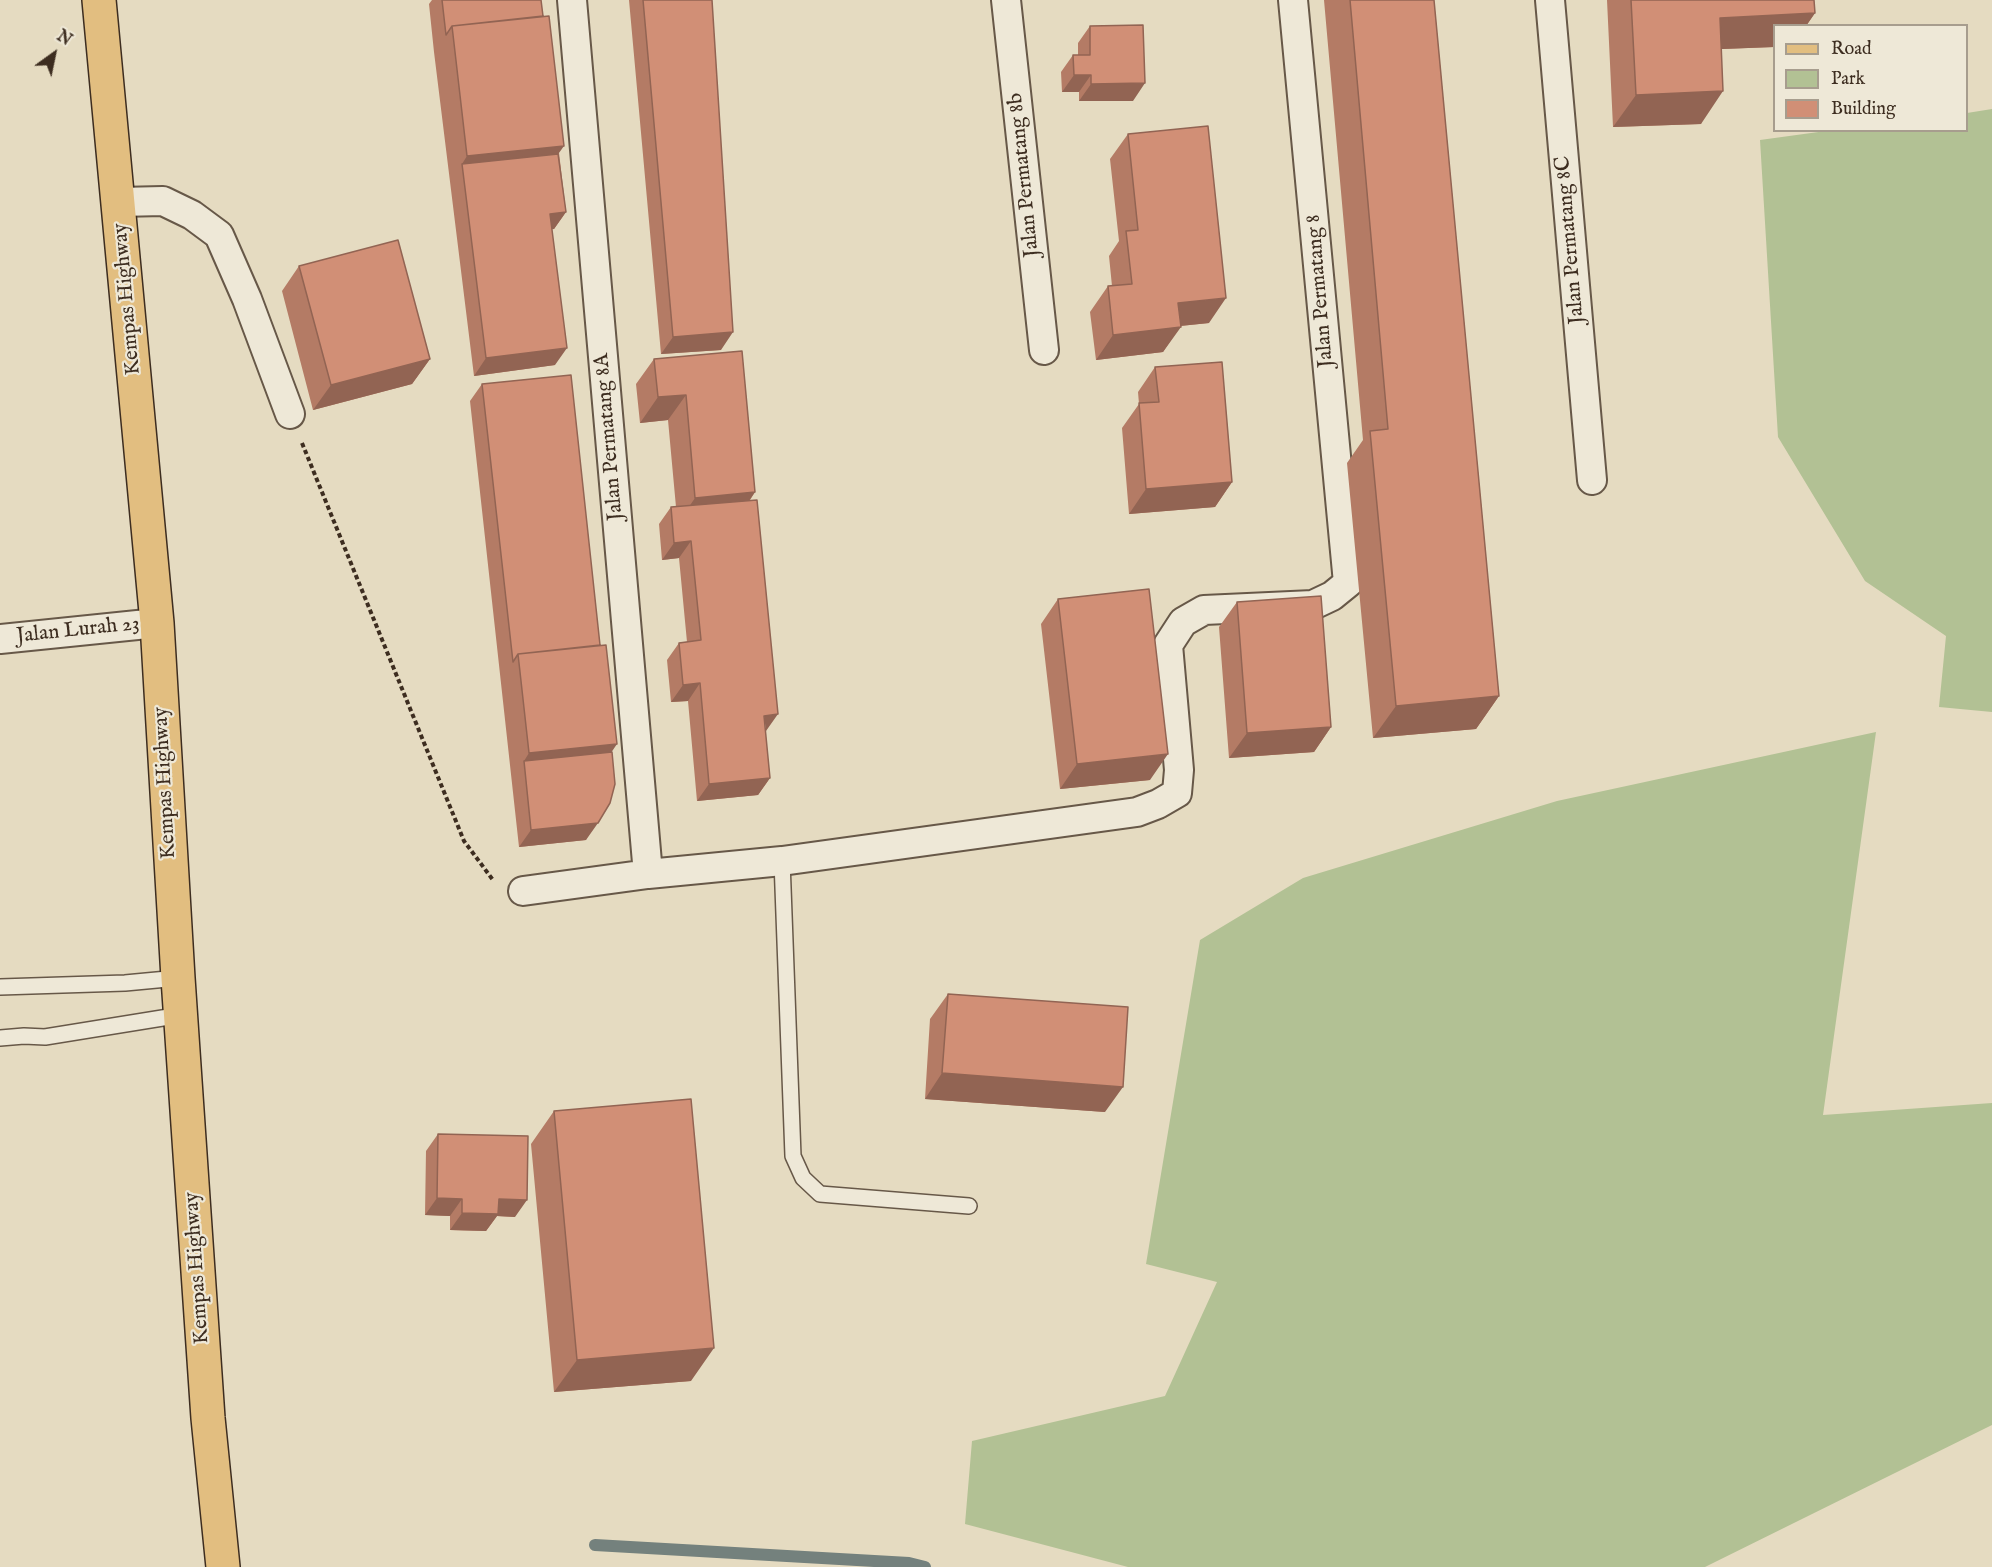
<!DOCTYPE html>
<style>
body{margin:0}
#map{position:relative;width:1992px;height:1567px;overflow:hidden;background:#e5dbc1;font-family:"IM FELL English",serif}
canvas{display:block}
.legend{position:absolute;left:1773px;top:24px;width:195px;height:108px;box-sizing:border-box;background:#eee8d7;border:2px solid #a79d8e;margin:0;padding:8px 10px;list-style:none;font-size:18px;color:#3d2d20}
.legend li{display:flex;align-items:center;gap:12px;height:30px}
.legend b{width:30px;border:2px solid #a79d8e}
.north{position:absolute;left:24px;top:24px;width:60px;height:60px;-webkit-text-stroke:4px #eee8d7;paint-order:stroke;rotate:33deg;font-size:16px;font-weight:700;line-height:24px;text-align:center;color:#3d2d20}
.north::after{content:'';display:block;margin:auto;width:21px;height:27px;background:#3d2d20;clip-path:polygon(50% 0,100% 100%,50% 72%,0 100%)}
</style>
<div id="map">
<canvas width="1992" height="1567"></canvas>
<ul class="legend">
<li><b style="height:8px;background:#e2be80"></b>Road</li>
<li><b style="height:16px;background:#b2c194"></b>Park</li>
<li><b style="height:16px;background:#d18f76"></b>Building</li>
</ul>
<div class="north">N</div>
</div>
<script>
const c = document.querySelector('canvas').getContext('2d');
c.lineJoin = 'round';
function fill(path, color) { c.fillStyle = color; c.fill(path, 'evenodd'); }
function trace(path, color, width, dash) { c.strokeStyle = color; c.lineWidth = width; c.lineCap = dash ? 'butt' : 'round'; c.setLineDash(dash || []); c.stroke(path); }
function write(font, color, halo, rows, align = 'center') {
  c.font = font + ' "IM FELL English",serif'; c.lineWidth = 4.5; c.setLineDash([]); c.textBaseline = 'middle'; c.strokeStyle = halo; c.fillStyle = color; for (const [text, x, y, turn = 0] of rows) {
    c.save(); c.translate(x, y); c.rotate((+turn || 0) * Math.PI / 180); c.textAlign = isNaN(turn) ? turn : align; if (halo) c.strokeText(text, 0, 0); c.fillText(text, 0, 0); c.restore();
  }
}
const green = new Path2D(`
 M1992,109v603l-53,-5 7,-71 -81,-55 -87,-144 -18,-297 73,-10h133l1,-17z
 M1876,732l-53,383 169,-12v322l-287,142h-577l-163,-43 7,-83 193,-45 52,-114 -71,-18 54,-324 103,-62 254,-77z`);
const stream = new Path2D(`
 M595,1545l314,18 16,4`);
const path = new Path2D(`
 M302,443l162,398 29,39`);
const lane = new Path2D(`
 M782,861l11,295 10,22 17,16 149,12
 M0,987l125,-4 53,-5
 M0,1038l24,-2 21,1 136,-22`);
const street = new Path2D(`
 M572,0l76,874
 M1006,0l38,350
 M1550,0l42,480
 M119,202l44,-1 29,14 27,20 28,64 43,115
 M0,639l157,-16
 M523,891l125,-17 134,-13 355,-49 21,-8 19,-11 2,-23 -11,-125 15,-23 21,-12 109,-5 19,-9 16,-13 -55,-583`);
const primary = new Path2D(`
 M99,0l58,623 21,355 30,440 15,149`);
const wall = new Path2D(`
 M432,0h109l25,212 -12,17h-2l3,136 -81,11 -40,-324 -5,-48z
 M629,0h83l9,350 -60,4z
 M1324,0h110l65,696 -23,33 -103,9 -26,-275 16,-23z
 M1607,0h207l1,13 -9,13h-32v21l-53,2 -20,75 -88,3z
 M1090,26l43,75h-54v-9h-17l-1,-20 12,-17h5v-12z
 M1128,134l81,189 -29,3 -17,26 -67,8 -6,-48 18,-26h4l-3,-30 10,-15 -9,-82z
 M299,266l131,93 -18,25 -99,26 -31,-119z
 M742,351l13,141 -5,8 15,231 5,47 -12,17 -61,6 -9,-100 -17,1 -4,-42 12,-17 8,-1 -8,-84 -17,2 -3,-36 12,-17h5l-8,-87 -28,3 -4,-39 18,-25z
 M1155,367l77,115 -17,25 -86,7 -7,-86 17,-24 -1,-12z
 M482,384l130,368 -26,88 -67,7 -49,-446z
 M1058,599l92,181 -90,9 -19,-165z
 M1237,602l94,125 -17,25 -85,6 -10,-131z
 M948,994l157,118 -180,-13 5,-80z
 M554,1111l137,270 -137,11 -23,-248z
 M438,1134l77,83 -18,-1 -11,15 -36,-1v-14l-25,-1 1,-64z`);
const shadedWall = new Path2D(`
 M1815,13l-9,13h-32v21l-77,3 23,-32z
 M1074,75h17l-12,17h-17z
 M1145,83l-12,18h-54l12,-17z
 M1723,91l-22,33 -88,3 23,-32z
 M564,146l-18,25 -84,-7 5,-8z
 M566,212l-12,17 -16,2 12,-17z
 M1226,298l-17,25 -49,5 18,-25z
 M1181,327l-18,25 -67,8 17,-25z
 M733,332l-12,18 -60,4 12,-17z
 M567,348l-12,17 -81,11 12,-18z
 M430,359l-18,25 -99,26 18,-25z
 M686,395l-18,25 -28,3 18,-26z
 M1232,482l-17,25 -86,7 17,-25z
 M755,492l-17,25 -60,6 17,-25z
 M691,541l-12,17 -17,2 12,-17z
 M700,683l-12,18 -17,1 12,-17z
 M1499,696l-23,33 -103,9 23,-32z
 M778,714l-12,17 -2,-15z
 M1331,727l-17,25 -85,6 18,-25z
 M617,744l-17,25 -76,-8 5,-8z
 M1168,754l-18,26 -90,9 17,-25z
 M770,778l-12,17 -61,6 12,-17z
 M598,823l-12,17 -67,7 12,-17z
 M942,1073l181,14 -18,25 -180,-13z
 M437,1198l25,1 -12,17 -25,-1z
 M499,1199l28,1 -12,17 -18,-1 -11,15 -36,-1 12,-17z
 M714,1348l-23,33 -137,11 23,-32z`);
const building = new Path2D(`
 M442,0h99l2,16 -91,10 -6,9z
 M643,0h69l21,332 -60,5z
 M1350,0h84l65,696 -103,10 -26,-275 18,-2z
 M1631,0h183l1,13 -95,5 3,73 -87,4z
 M549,16l15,130 -97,10 -15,-130z
 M1143,25l2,58 -54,1v-9h-17l-1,-20h17v-29z
 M1208,126l18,172 -48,5 3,24 -68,8 -5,-49 24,-2 -6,-53 12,-1 -10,-96z
 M558,154l8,58 -16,2 17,134 -81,10 -24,-194z
 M398,240l32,119 -99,26 -32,-119z
 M742,351l13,141 -60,6 -9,-103 -28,2 -4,-38z
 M1222,362l10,120 -86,7 -7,-86 20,-1 -4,-35z
 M571,375l29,270 -82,9 -5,8 -31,-278z
 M757,500l21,214 -14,2 6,62 -61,6 -9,-101 -17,2 -4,-42 22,-3 -10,-99 -17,2 -3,-36z
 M1149,589l19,165 -91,10 -19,-165z
 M1321,596l10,131 -84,6 -10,-131z
 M606,645l11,99 -88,9 -11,-99z
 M612,752l3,32 -5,19 -12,20 -67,7 -7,-69z
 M948,994l180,13 -5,80 -181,-14z
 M691,1099l23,249 -137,12 -23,-249z
 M438,1134l90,2 -1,64 -28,-1 -1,15 -36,-1v-14l-25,-1z`);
const streetNames = [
 ["Jalan Permatang 8b",1025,175,-96],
 ["Jalan Permatang 8C",1571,240,-95],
 ["Jalan Permatang 8",1321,291,-95],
 ["Kempas Highway",128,299,-95],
 ["Jalan Permatang 8A",610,437,-95],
 ["Jalan Lurah 23",78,631,-6],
 ["Kempas Highway",166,783,-93],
 ["Kempas Highway",198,1268,-94]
];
fill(green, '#b2c194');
trace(stream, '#74817d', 12);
trace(lane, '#675848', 18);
trace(street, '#675848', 32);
trace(primary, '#3d2d20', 36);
trace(path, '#3d2d20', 4, [4.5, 3]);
trace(lane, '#eee8d7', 15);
trace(street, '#eee8d7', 28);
trace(primary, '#e2be80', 33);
fill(wall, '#b47b65');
fill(shadedWall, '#926453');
fill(building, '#d18f76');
trace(building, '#926453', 1.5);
write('21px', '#3d2d20', '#eee8d7', streetNames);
</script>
